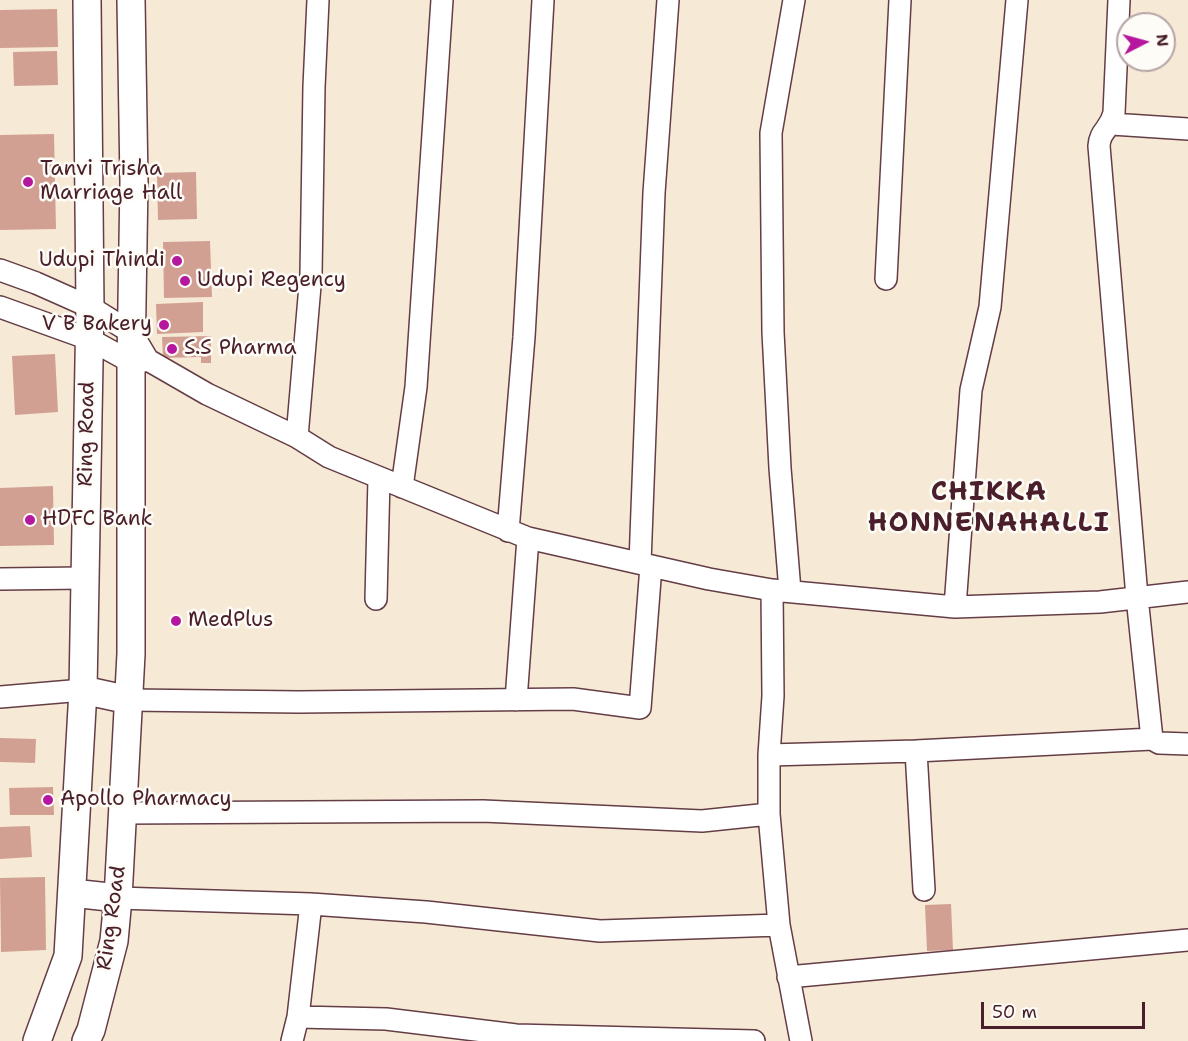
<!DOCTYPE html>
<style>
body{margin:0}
#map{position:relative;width:1188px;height:1041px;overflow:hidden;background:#f6ead6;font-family:"Shantell Sans",sans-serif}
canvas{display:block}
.north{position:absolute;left:1116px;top:12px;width:60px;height:60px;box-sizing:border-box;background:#fdfcf7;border:2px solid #b5a4a5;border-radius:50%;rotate:84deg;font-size:16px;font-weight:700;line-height:24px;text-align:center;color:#4a1f2b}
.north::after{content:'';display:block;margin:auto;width:21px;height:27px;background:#b5179e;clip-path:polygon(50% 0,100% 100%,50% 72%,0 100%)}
.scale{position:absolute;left:981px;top:1002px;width:164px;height:27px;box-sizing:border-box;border:3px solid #4a1f2b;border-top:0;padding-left:8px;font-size:18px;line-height:21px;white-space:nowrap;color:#4a1f2b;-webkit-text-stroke:4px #fdfcf7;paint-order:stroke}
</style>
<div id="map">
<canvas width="1188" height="1041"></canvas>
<div class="north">N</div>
<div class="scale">50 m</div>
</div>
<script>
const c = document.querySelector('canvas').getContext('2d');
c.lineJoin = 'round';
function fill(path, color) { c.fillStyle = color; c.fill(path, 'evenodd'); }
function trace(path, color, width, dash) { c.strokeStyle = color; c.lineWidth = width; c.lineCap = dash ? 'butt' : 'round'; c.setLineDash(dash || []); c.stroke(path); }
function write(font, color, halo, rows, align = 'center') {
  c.font = font + ' "Shantell Sans",sans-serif'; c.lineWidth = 5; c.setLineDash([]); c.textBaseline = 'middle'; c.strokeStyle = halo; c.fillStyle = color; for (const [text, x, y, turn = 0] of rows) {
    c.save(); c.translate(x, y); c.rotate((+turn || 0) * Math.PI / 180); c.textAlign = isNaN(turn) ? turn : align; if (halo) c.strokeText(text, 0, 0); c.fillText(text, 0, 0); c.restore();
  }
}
const building = new Path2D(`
 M57,9l1,38 -58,1v-38z
 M57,51l1,34 -44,1 -1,-34z
 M54,134l2,95 -56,1v-95z
 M196,172l1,47 -39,1 -1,-47z
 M210,241l2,56 -48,1 -1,-56z
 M203,302v30l-46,2 -1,-30z
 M211,336v27h-10v-6l-38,1 -1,-21z
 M55,354l3,58 -43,3 -3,-59z
 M53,486l1,59 -54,1v-58z
 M0,738l36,1 -1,24 -35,-1z
 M53,787l1,28h-44l-1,-27z
 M30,826l2,31 -32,2v-32z
 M45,877l1,73 -45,2 -1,-74z
 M951,904l2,46 -26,1 -2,-46z`);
const minor = new Path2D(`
 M1119,0l-5,113c-4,17 -14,17 -15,33l38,451 15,142 7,4 29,1
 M1112,124l76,5
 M0,270l36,13 54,24 42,26 16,27 59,34 90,43 32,20 199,81 181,41 63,11 183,17 145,-5 88,-10
 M886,279l14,-279
 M0,307l89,32 42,23 13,-1
 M297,437l14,-163 3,-187 4,-87
 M402,487l14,-100 26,-387
 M508,531l16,-194 19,-337
 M640,563l14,-370 14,-193
 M0,579l85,-1
 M772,590l1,106 -4,59v59l10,111 22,116
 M790,591l-10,-123 -7,-136 -2,-199 23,-133
 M376,599l3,-121
 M955,607l16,-217 19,-83 27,-307
 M0,697l83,-7
 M129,700l170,2 274,-3 67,9 11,-142
 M516,700l12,-162
 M916,751l8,139
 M769,755l147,-4 236,-12
 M123,813l360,-2 219,10 67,-7
 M118,898l193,6 115,8 174,19 179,-6
 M311,904l-13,113 88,2 130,16 238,6
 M788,977l400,-37
 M292,1041l6,-24`);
const major = new Path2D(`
 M83,690l46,10
 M72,893l46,5
 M37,1041l31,-85 15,-266 7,-383 -3,-307
 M86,1041l5,-11 23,-89 4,-43 13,-244v-292l3,-180 -3,-182`);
const markers = [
 [28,182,6,"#b5179e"],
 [177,261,6,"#b5179e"],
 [185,281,6,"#b5179e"],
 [164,325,6,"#b5179e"],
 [172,349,6,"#b5179e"],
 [30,520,6,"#b5179e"],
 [176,621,6,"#b5179e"],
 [48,800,6,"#b5179e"]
];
const poiNames = [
 ["Tanvi Trisha",40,170],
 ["Marriage Hall",40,194],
 ["Udupi Thindi",165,261,"right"],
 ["Udupi Regency",197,281],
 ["V B Bakery",152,325,"right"],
 ["S.S Pharma",184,349],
 ["HDFC Bank",42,520],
 ["MedPlus",188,621],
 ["Apollo Pharmacy",60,800]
];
const streetNames = [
 ["Ring Road",87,434,-89],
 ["Ring Road",112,918,-82]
];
const districtNames = [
 ["CHIKKA",989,493],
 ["HONNENAHALLI",989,524]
];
fill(building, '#d2a092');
trace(minor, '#643d45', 24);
trace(major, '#643d45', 30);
trace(minor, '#fff', 21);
trace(major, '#fff', 27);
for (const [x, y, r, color] of markers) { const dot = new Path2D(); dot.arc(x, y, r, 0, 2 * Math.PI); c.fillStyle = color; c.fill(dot); trace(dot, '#fdfcf7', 2); }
write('21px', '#4a1f2b', '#fdfcf7', poiNames, 'left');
write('21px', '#4a1f2b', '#fdfcf7', streetNames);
c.letterSpacing = '1.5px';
write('bold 27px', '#4a1f2b', '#fdfcf7', districtNames);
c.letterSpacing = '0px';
</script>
